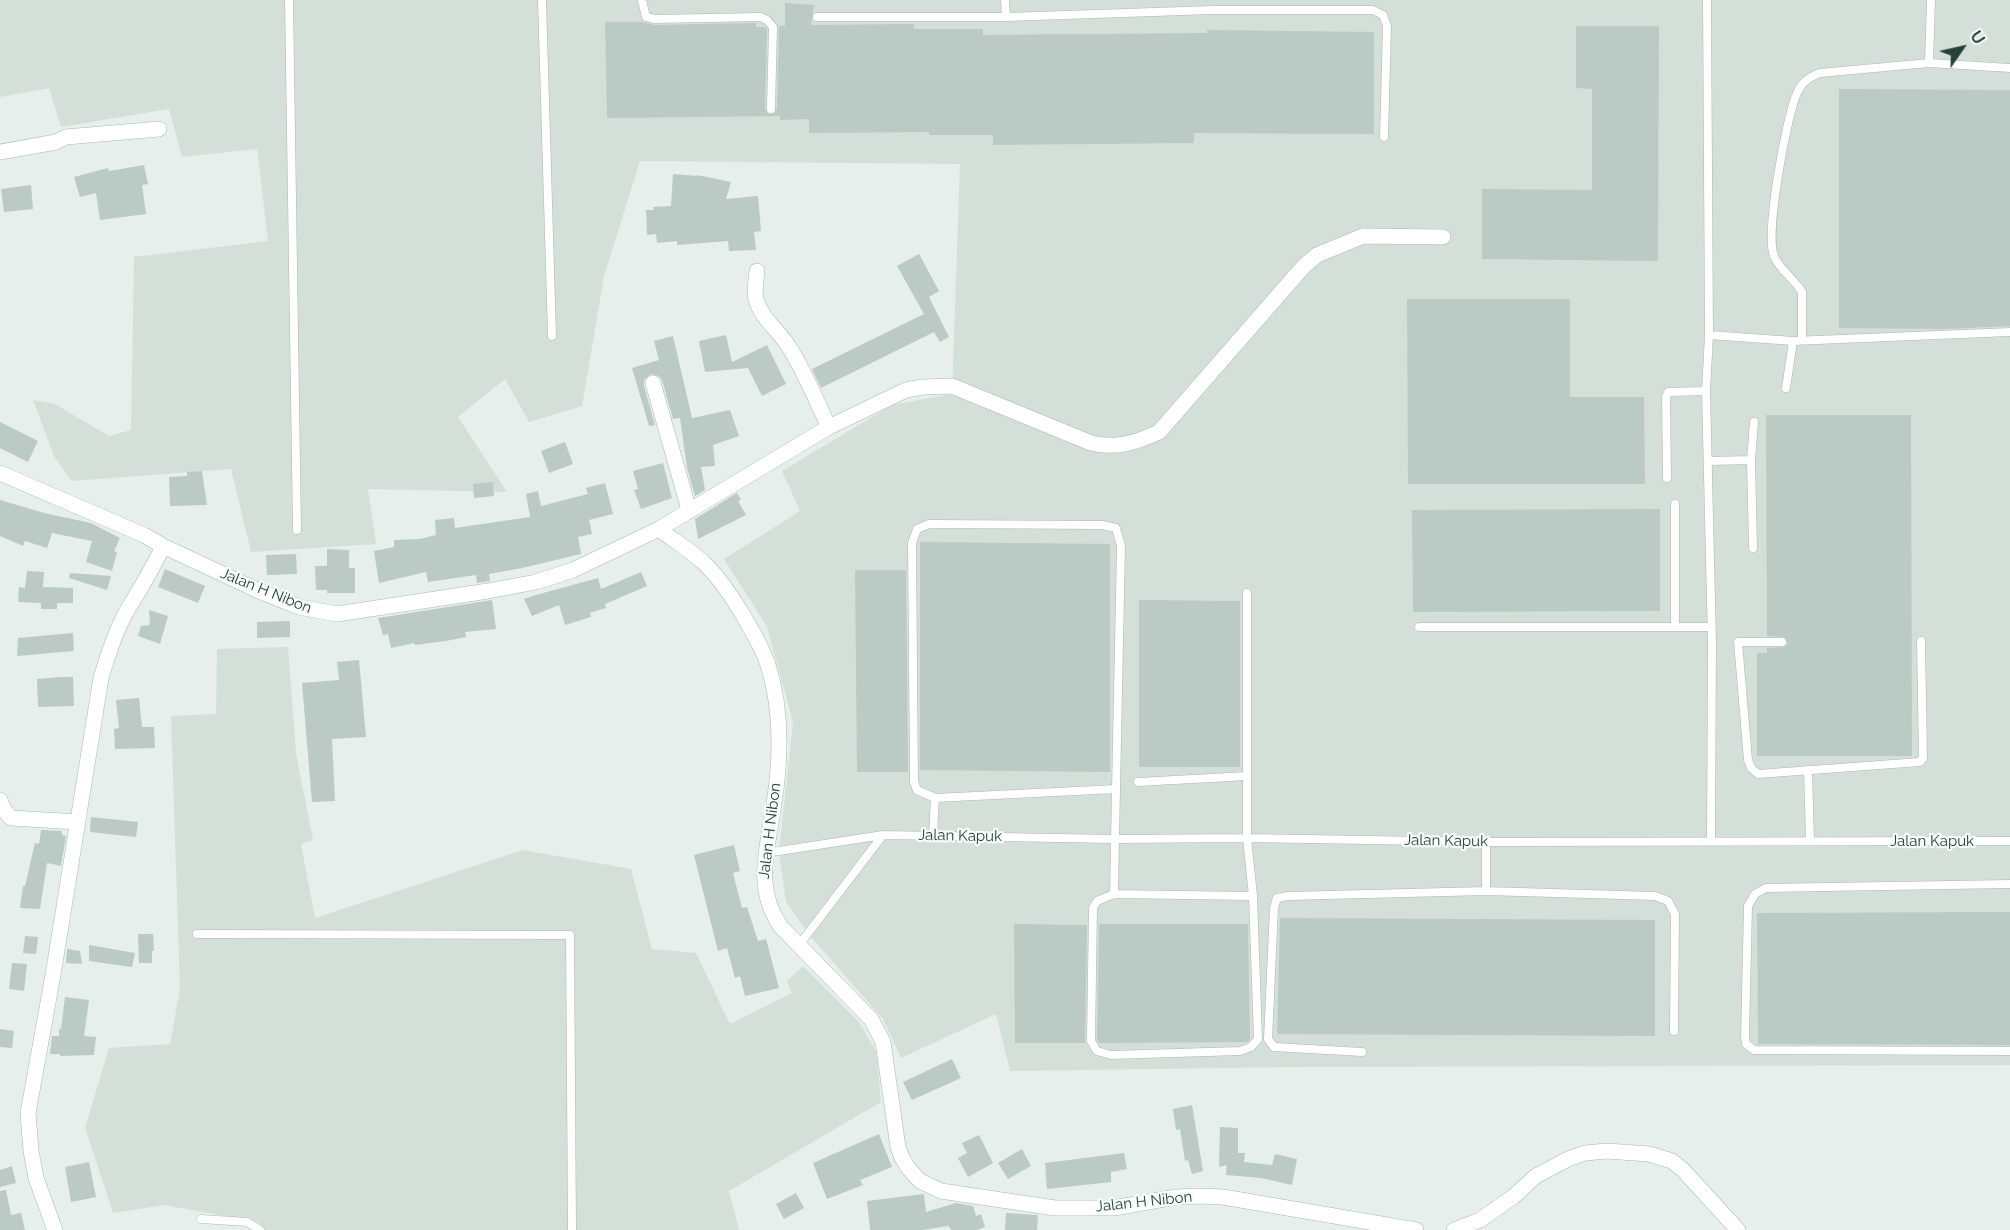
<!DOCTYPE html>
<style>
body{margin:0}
#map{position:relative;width:2010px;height:1230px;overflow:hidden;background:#e6efeb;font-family:Raleway,sans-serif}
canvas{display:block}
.north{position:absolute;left:1932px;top:18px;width:60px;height:60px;-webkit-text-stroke:4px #f7fbf9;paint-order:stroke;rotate:56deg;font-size:16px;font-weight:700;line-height:24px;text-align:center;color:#24423a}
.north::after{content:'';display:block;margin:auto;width:21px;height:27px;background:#24423a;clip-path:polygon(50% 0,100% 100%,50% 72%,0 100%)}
</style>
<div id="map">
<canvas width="2010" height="1230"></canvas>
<div class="north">U</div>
</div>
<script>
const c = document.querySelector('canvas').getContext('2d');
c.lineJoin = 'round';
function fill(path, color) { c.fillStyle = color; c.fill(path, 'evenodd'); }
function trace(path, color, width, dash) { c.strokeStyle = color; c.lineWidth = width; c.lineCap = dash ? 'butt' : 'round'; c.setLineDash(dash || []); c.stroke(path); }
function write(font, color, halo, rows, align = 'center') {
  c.font = font + ' Raleway,sans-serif'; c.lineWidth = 4.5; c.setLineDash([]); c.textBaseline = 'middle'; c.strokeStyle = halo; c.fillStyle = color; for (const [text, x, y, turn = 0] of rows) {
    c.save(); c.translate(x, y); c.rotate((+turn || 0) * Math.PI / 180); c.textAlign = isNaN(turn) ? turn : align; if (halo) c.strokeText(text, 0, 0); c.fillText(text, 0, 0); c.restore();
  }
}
const built = new Path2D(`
 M0,0h2010v1065l-714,2 -286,4 -14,-57 -95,44 -18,-39 -72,-82 -25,-35 -7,-51 14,-129 -26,-95 -43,-68 76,-48 -18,-40 110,-66 60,-11 8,-230 -320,-3 -36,115 -22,130 -53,16 -24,-43 -47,38 49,75 -139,-3 8,55 -125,8 -20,-83 -160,12 -17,-25 -21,-56 22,4 54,32 22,-6 3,-173 134,-16 -11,-92 -75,8 -13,-48 -108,18 -12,-39 -49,9z
 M288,647l8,106 17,87 -12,4 14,74 208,-68 108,19 21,80 44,4 34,71 62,-31 -5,-12 16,-15 56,56 17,29 5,51 -152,89 10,39h-479l-2,-8 -94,-17 -51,8 -28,-85 24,-80 61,-4 10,-55 -9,-273 45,-2 1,-65z`);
const building = new Path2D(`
 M785,3l29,2 -3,20 103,-1v5h69v6l224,-2v-3l167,2v102l-180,-1v10l-201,2v-10h-64v-3l-120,1v-14l-29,1v-4l-173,2 -2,-96h37l13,3 101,-2v4h9l2,2 -2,80 3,5h6l3,-5 2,-83h6z
 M1576,26h83l-1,235 -176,-2v-70l110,1v-101l-16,-1z
 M1839,89l171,1v236l-65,3 -106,-1z
 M144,165l4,19 -6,1 4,29 -46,6 -4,-27 -16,4 -6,-20 34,-9 1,3z
 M673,174l24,2v-1l34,7 -5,17 32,-3 3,35 -7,1 2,18 -27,1 -1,-10 -51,4v-4l-20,2 -1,-9 -9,1 -1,-25h8l-1,-3 18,-1z
 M31,185l2,24 -29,3 -3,-23z
 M919,254l20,37 -10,6 20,40 -9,5 -6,-10 -113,56 -9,-19 112,-55 -27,-48z
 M1407,299h163v98h74l1,87h-237z
 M726,335l6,27 35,-17 19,39 -24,12 -14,-28 -43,4 -6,-31z
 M673,336l19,82 38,-8 9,26 -26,9 2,21 -14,1 4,23 -10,6 -8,-28 -7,-50 -7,1 -11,-39 -3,-4 -8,-2 -7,6v6l11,39 -6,1 -17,-58 27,-8 -5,-19z
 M1766,415h145l1,341h-155v-103h10v-5l17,-1 4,-4 -4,-6 -17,-1z
 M0,422l38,19 -10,21 -28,-14z
 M565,442l8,22 -24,9 -8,-22z
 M663,463l9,35 -31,11 -7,-19 4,-1 -5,-18z
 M202,471l5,34 -37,1 -1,-29 18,-1v-4z
 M493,482l1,14 -20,2 -1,-14z
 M605,483l8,31 -24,6 3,14 -14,3 3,17 -59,14 -33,6 1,7 -13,2 -1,-8 -48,7 -2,-10 -47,11 -5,-32 20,-4v-7l26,-1 16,-4 -1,-15 19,-2 1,10 75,-11 -4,-23 12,-3 3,15 47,-12 -2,-6z
 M737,493l4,7 -3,1 8,14 -48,24 -3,-20z
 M0,500l44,13 47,10 29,15 -6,13 3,1 -5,19 -26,-9 6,-21 -40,-8 -5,15 -22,-7 -2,5 -23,-10z
 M1660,509v102l-247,1 -1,-102z
 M920,542l190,2v228l-190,-2z
 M327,549l22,1v18h6v25h-28v-3h-11l-1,-24h12z
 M296,554l1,20 -30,1 -1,-20z
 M165,569l40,17 -7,17 -40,-16z
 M855,570h51l2,202h-51z
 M27,571l17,1 -1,15 30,1v15h-16v6h-16v-6l-23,-1 1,-15 6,1z
 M641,572l6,14 -42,18 1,4 -16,5 1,4 -26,8 -6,-20 -27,11 -8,-17 12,-4 62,-17 3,11z
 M70,573l41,3 -4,14 -38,-12z
 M492,600l4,29 -31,3 1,5 -20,4 -31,4 -1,-2 -23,5 -3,-14 -5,1 -5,-17z
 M1139,600l101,1v166h-101z
 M149,610l19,6 -8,28 -22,-8 3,-10 9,-1z
 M290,621v16l-33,1v-16z
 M73,633l1,18 -57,5 1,-18z
 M359,660l7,77 -34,2 3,62 -23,1 -10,-119 37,-3 -2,-18z
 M60,677h13l1,29 -36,1 -1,-28z
 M139,698l3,29h12l1,21 -40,1 -1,-20 5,-1 -3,-28z
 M91,817l47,5 -2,15 -46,-5z
 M41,830l21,1v4l4,1 -5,30 -14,-3 -7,46 -20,-1 3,-22h2l10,-43 4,1z
 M734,845l6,26 -7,2 9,35 5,-1 11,34 8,-2 13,49 -34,8 -5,-20 -5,2 -8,-30 -9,3 -24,-96z
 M2010,912v133l-252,-1 -1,-131z
 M1280,918l375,2v116l-378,-2z
 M1014,924l73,1 -2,118h-70z
 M1099,924h149l2,115 -2,3 -149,1 -2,-4z
 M138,934h15l1,17h-2v12h-13z
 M25,936l13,1 -2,17 -13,-1z
 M89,945l46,8 -3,14 -43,-6z
 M67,949l13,2 2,13 -16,-1z
 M12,963l15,1 -3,27 -15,-2z
 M65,997l24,3 -5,36 12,1 -2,18 -34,1v-2h-10l2,-18h7v-7h2z
 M0,1029l14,2 -2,17 -12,-1z
 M952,1059l9,19 -49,22 -9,-18z
 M1192,1105l11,66 -11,3 -4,-14 -3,1 -5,-32 -4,1 -3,-21z
 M1220,1127l18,1v25h7l-1,9 28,3 3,-11 22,5 -5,26 -31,-7 -35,-3 1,-10 -8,2z
 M879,1134l13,33 -32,13 3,5 -36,14 -14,-36z
 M979,1135l14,28 -25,14 -10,-19 9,-5 -5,-10z
 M1022,1149l9,17 -23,13 -10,-16z
 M1124,1153l3,16 -16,3v10l-64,7 -2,-26z
 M89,1162l7,35 -25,5 -6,-35z
 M12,1166l4,17 -16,4v-17z
 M6,1190l5,25 10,-2 4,17h-25v-39z
 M796,1193l8,15 -20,11 -8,-15z
 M924,1194l2,18 30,-9 17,3 3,10 5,-2 4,13 -8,3h-26l-2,-4 -27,4h-52l-3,-29z
 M1006,1213l32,2 -1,15h-32z`);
const lane = new Path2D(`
 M289,0l8,530
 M542,0l10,336
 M642,0l4,17 9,2 105,-2 7,3 6,7 -2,82
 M1707,0l2,335 -3,56 6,252 -1,199
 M1931,0l-2,63 81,5
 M817,17h189l-1,-17
 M1006,17l207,-7h160l10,5 4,11 -3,111
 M1709,335l84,6
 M1802,340v-48c-7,-13 -22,-21 -28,-36 -9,-22 12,-138 23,-163 5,-11 12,-16 23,-20l109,-10
 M1786,388l7,-47 217,-9
 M1751,460l2,88
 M1709,461l42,-1 3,-38
 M1667,478l-1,-81 2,-5 38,-1
 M1675,504v123
 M1247,593v183
 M1419,627h292
 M1782,642h-44l10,118 3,8 7,6 162,-12 3,-4 -2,-117
 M1808,770l2,71
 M1116,789l-2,105 139,2
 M933,835l2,-37 181,-9 5,-243 -5,-18 -14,-3 -173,-1 -12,5 -5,14 2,239 3,8 18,8
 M766,853l117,-18
 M2010,884l-244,4 -11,6 -7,12 -3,130 1,8 8,6 256,1
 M1486,891l169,5 13,5 7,13 -1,117
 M1114,894l-17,7 -4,7 -2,133 6,10 14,4 129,-4 11,-4 7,-8 -5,-143 -6,-58v-62l-109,6
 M197,934l373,1 2,295
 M799,945l84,-110 232,4 132,-1 239,4 524,-1
 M1362,1052l-88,-5 -6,-8 6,-131 3,-10 11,-2 198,-5v-49
 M201,1219l46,3 13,8`);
const street = new Path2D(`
 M0,152l56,-10 10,-5 93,-8
 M757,271c-1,10 -3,18 -1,28 5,19 21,30 31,45 17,25 29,57 42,83
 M653,383l36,127
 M0,473l144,62 19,11c-11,25 -26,47 -39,70 -10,20 -17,41 -23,62l-48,297 -25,138 3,38 5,27 19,52
 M659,529l170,-102 77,-37 17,-3 29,-1 139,57c25,6 44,0 68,-11l145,-166 13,-11 46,-19 80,1
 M163,546l96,45 40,16 38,7 151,-23 48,-9 37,-12 86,-41c15,12 33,22 47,36 14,14 25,30 35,47 10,17 21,34 27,53 14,44 13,94 6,139 -6,46 -21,82 7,123l90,92 12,23 15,105 4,11 7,11 11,12 21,10 114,17h59l62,-11 24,-1 23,1 193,33
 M0,800l4,10 7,8 67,4
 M1454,1230l26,-10 33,-23 23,-21 32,-17 17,-6 22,-2 42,3 23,7 11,9 55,60`);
const streetNames = [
 ["Jalan H Nibon",266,591,22],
 ["Jalan H Nibon",770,831,-83],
 ["Jalan Kapuk",960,836,1],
 ["Jalan Kapuk",1446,841,1],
 ["Jalan Kapuk",1932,841],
 ["Jalan H Nibon",1144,1202,-6]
];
fill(built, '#d4dfda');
fill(building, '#bbcac4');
trace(lane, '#a8b8b2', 9);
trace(street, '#a8b8b2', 16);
trace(lane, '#fff', 8);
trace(street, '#fff', 15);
write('15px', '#24423a', '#f7fbf9', streetNames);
</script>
